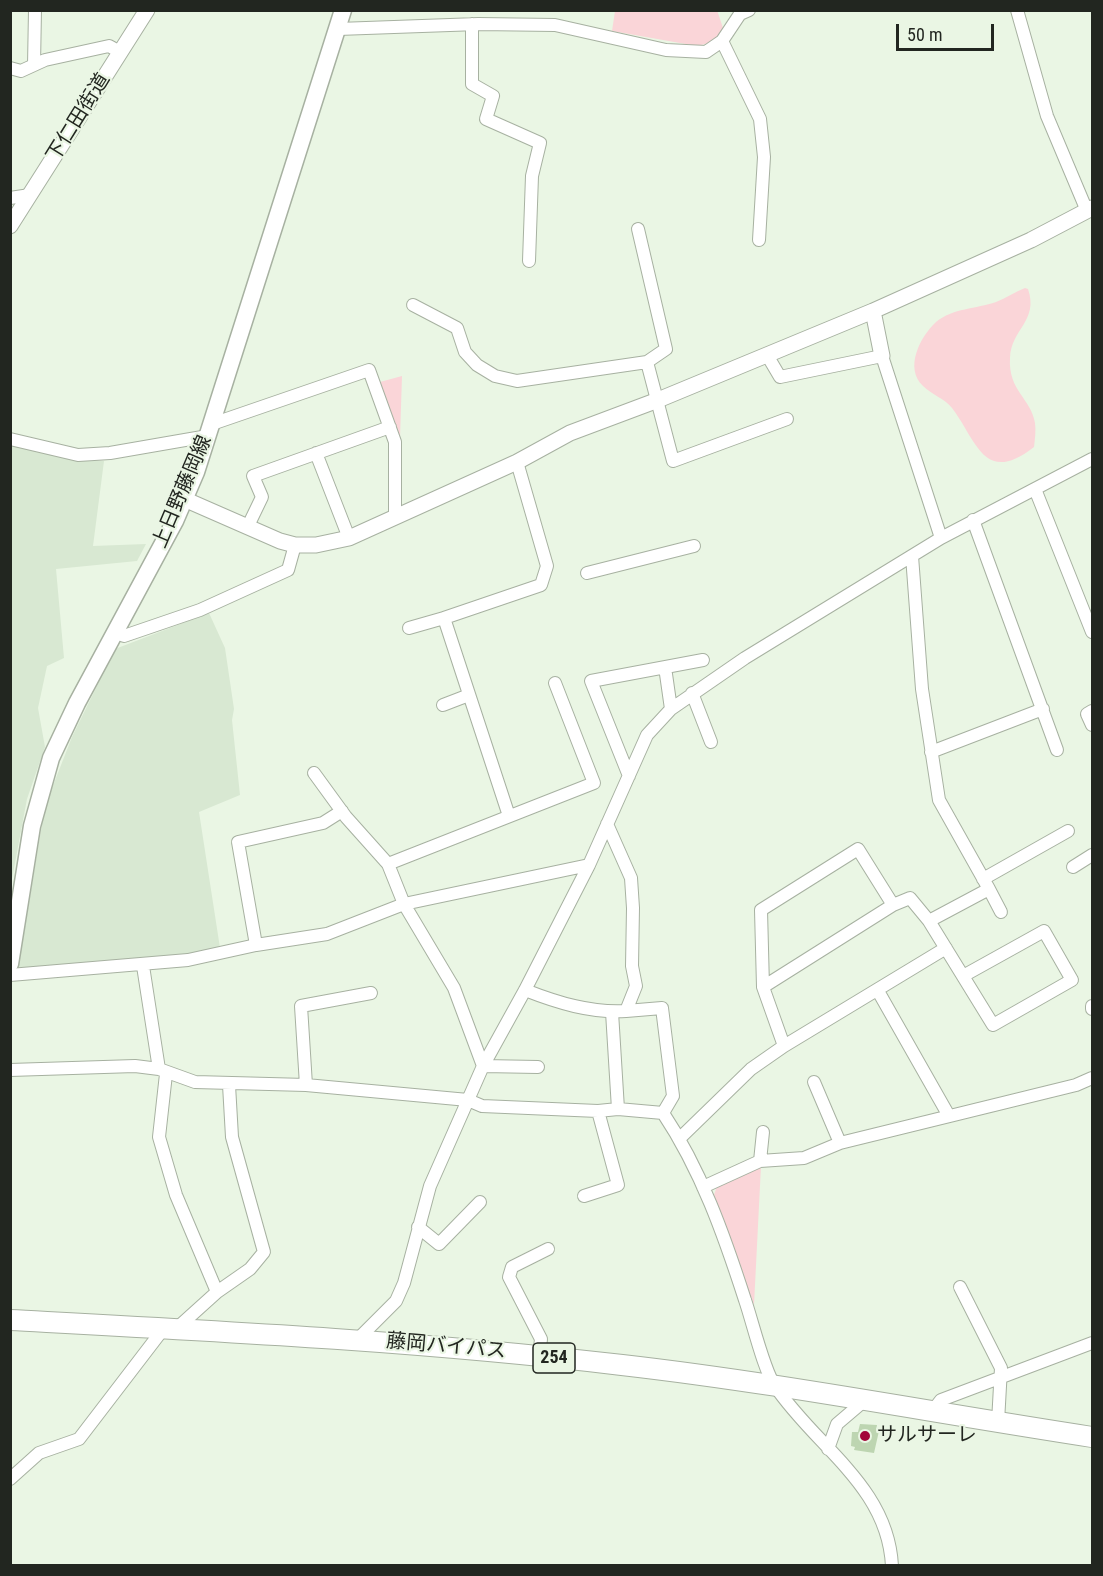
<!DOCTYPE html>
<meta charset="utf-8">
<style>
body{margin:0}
#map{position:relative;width:1103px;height:1576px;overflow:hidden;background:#eaf6e4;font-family:"Roboto Condensed",sans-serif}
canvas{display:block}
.frame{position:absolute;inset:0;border:12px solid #222620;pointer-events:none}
.scale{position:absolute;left:896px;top:24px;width:98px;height:27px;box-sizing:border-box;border:3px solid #222620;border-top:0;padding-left:8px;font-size:18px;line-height:21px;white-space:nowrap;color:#222620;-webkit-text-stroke:4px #eaf6e4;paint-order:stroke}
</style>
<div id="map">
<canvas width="1103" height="1576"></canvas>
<div class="frame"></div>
<div class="scale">50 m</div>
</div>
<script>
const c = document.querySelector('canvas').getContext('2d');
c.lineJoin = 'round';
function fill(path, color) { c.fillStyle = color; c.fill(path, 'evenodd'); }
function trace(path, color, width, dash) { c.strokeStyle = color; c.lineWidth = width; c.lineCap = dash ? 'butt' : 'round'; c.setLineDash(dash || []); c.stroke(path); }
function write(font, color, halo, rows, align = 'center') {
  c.font = font + ' "Roboto Condensed","Noto Sans JP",sans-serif'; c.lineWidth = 4.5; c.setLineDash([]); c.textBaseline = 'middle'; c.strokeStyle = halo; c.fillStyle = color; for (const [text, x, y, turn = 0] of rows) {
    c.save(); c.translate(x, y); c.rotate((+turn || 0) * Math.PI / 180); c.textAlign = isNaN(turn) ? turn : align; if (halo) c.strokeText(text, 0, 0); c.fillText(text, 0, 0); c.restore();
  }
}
const built = new Path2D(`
 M11,445l67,15 26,1 -11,85 53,-2 -9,17 -81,8 8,89 -17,8 -9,42 7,39 -18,52 -16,85z
 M209,613l16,35 9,61 -2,11 8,75 -41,17 21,136 -38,7 -164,14 27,-163 27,-69 43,-88z`);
const green = new Path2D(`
 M717,10l7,21 -11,11 -16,4 -85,-15 3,-20z
 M1025,288l3,1c11,32 -17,40 -18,69 -2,33 21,40 25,65 1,7 0,16 -1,24 -50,39 -57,-6 -82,-39 -8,-10 -20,-13 -29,-22 -19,-18 -3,-49 13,-64 17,-14 40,-13 60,-20 10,-4 19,-10 29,-14z
 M402,376l-2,62 -20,-56z
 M761,1166l-7,139 -40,-110 3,-9z`);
const building = new Path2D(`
 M860,1424l17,1 -1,6h3l-5,22 -20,-3 1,-3 -4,-1 1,-14h6z`);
const minor = new Path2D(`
 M1017,10l30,106 40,95
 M472,24v60l21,12 -7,23 54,24 -8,33 -3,85
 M338,29l140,-5 77,1 111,25 40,2 16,-11 18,-27 9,-4
 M722,41l38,78 4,38 -5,83
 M34,65l1,-55
 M10,68l11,3 24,-11 64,-14 11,6
 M10,198l20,-3
 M638,229l28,120 -19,13
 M413,305l44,23 8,24 12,13 18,11 22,5 130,-19 26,99 114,-42
 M767,355l13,22 102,-21 59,182
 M212,424l157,-54 26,72v75
 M10,439l68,16 32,-2 98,-17
 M316,453l33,85
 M1035,489l57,143
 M973,520l84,230
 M248,526l14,-29 -9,-21 137,-49
 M912,556l10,133 17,111 50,89 -60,32 64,104 79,-45 -28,-49 -81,45
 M587,573l107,-27
 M409,628l35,-10
 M116,633l8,3 76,-26 88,-40 7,-25
 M665,667l6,42
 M692,693l19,49
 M443,705l26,-10
 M1092,711l-5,3 5,11
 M931,752l112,-43
 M314,773l32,44 42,47 16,40 50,84 29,78 55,1
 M629,776l-38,-95 112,-21
 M509,816l-65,-198 97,-33 6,-19 -30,-104
 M388,864l206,-81 -39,-100
 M1073,867l19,-12
 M983,879l85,-48
 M989,889l12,23
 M256,945l-18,-103 85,-19 19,-12
 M143,966l16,103
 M10,975l178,-15 68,-15 71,-11 77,-30 185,-39
 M763,987l130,-82
 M525,990c33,13 66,23 101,21l10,-25 -4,-20 1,-58 -2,-30 -24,-54
 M878,991l71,125
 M1092,1006v3
 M626,1011l36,-3 11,88 -10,17
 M612,1012l6,97
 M784,1046l-21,-59 -2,-77 97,-61 35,56 17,-7 19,23
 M10,1070l125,-4 24,3 36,13 111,3 162,15 14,6 116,5 20,-2 45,4c38,57 61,122 82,187 7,20 19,71 30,86 41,61 113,100 117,180
 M166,1074l-7,63 17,58 41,97 33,-23 14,-17 -32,-115 -3,-52
 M814,1082l26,61
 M306,1085l-5,-79 70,-13
 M680,1138l71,-69 33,-23 162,-98
 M760,1161l3,-29
 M703,1187l57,-26 44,-3 36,-15 236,-58 16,-7
 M584,1196l34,-11 -20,-74
 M418,1227l21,17 41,-42
 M960,1287l41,81 -3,54
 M176,1329l41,-37
 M358,1339l38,-38 8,-18 26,-97 53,-120 42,-76 64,-125 58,-130 24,-26 74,-51 196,-120 151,-79
 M539,1356l2,-17 -32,-62 3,-10 36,-18
 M931,1413l10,-13 151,-57
 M828,1449l9,-25 27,-23
 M10,1479l29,-26 40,-14 85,-111`);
const tertiary = new Path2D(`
 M10,226l137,-216
 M882,356l-9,-45 158,-71 61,-32
 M184,499l96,42 15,4h21l33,-7 168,-76 53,-29 88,-33 215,-89`);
const secondary = new Path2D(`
 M10,964l22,-138 19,-68 26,-55 98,-182 21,-49 147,-462`);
const trunk = new Path2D(`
 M10,1320c205,11 408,21 612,45 157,18 313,48 470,72`);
const markers = [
 [865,1436,6,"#a20438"]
];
const shields = [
 [554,1358,42]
];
const shieldNames = [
 ["254",554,1358]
];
const streetNames = [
 ["下仁田街道",79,118,-58],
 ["上日野藤岡線",183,492,-67],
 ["藤岡バイパス",446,1347,5]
];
const poiNames = [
 ["サルサーレ",877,1436]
];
fill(built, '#d8e8d2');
fill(green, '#fad5d8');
fill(building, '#bdd5b1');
trace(minor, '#a7b1a1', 14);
trace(tertiary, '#a7b1a1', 17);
trace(secondary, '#a7b1a1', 19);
trace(trunk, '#a7b1a1', 22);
trace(minor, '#fff', 12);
trace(tertiary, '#fff', 15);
trace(secondary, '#fff', 16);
trace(trunk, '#fff', 20);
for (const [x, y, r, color] of markers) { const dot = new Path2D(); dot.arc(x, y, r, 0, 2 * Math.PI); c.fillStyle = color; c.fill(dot); trace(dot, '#eaf6e4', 2); }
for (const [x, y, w] of shields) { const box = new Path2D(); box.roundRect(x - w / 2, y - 15, w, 30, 4.5); c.fillStyle = '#eaf6e4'; c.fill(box); trace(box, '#222620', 1.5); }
write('bold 18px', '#222620', null, shieldNames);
write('20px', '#222620', '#eaf6e4', streetNames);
write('20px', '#222620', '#eaf6e4', poiNames, 'left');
</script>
